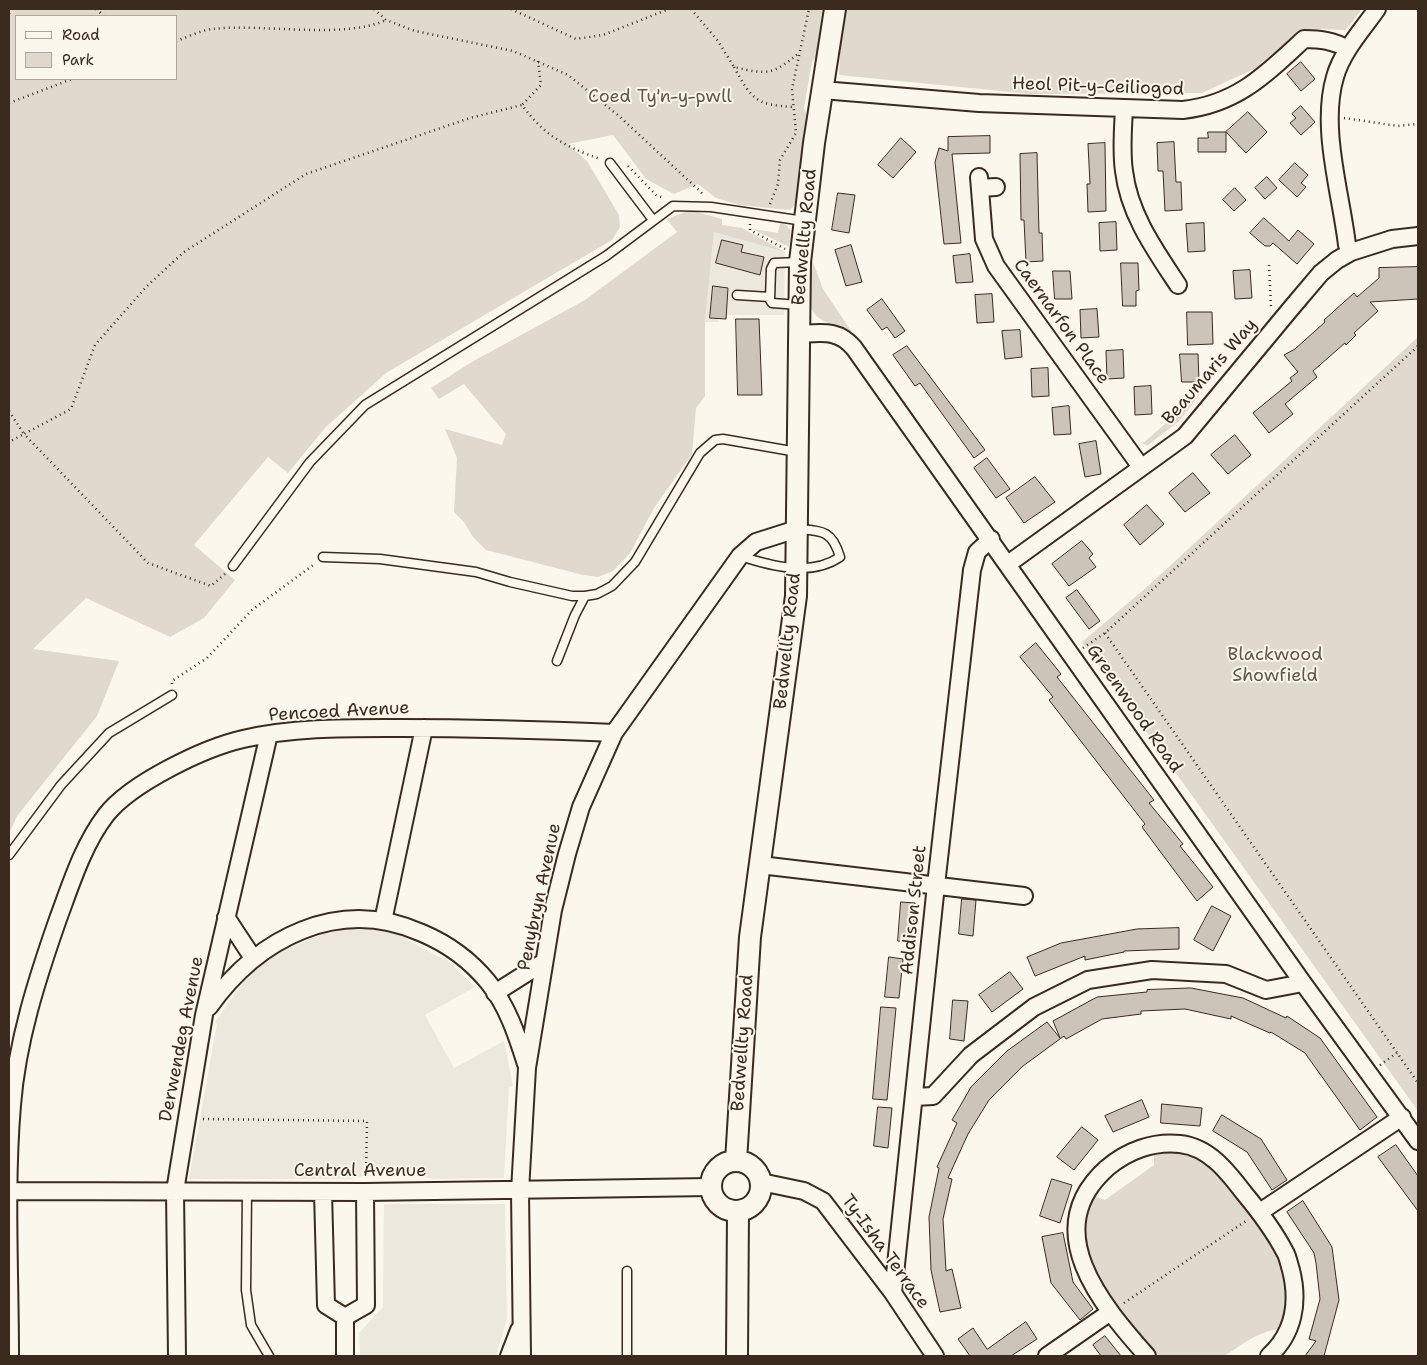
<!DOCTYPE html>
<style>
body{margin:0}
#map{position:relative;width:1427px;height:1365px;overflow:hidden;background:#fbf7ec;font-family:"Shantell Sans",sans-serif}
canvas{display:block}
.frame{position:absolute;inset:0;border:10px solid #3b2a1e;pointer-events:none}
.legend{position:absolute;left:15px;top:15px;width:162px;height:65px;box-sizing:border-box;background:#fbf7ec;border:1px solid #aea59a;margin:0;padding:6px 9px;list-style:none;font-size:15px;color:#3b2a1e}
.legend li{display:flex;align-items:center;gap:10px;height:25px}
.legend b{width:25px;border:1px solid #aea59a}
</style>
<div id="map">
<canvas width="1427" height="1365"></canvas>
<div class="frame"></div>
<ul class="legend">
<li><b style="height:6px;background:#fbf7ec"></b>Road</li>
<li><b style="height:14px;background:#dfd9ce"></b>Park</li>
</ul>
</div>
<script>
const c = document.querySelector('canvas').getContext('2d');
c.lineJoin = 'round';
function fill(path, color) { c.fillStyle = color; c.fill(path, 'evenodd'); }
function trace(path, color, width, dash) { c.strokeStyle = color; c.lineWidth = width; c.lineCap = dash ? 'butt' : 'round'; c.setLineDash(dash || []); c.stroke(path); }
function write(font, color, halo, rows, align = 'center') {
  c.font = font + ' "Shantell Sans",sans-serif'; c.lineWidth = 4; c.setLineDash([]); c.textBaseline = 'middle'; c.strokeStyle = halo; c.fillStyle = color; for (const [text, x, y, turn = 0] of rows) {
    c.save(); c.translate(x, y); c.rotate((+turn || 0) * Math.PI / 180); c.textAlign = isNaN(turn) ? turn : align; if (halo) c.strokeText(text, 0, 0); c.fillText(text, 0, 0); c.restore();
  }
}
const built = new Path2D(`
 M714,232l71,20 -1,63h-65l-1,7h-13z
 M326,929l71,1 11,10 35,19 2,-1 30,29 -50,28 29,53 50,-27 9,45 -4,1 -5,91 -71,1 -24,-7h-32l-26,7h-162l28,-155 -2,-2 41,-58 16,-10 54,-21z
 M384,1204h121l2,115 -11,37h-136l-1,-23 24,-26z`);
const green = new Path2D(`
 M9,9h816l-6,44 -7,9 -8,46 4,11 -6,53 -6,31 -6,7 -51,-5 -23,-7 -18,-14 -24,10 -28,-15 -33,-44 -45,9 19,17 32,54 1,12 -8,13 -226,133 -60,54 -38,46 -20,-16 -74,88 41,35 -31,38 -34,19 -84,-39 -53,51 86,12 -22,55 -80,100 -8,18zM16,16h160v63h-160z
 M846,9h516l-16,21 -28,-1 -16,2 -48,38 -52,24 -171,1 -192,-19 1,-23z
 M690,210l32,9v6l20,3 43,24 -71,-20 -9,90v74l-9,12 -4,46 -38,54 -24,45 -17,18 -15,6 -15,-2 -97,-25 -13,-13 -9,-15 -10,-10 3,-54 -12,-29 57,16 4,-11 -42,-50 -25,15 -8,-11 39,-25 115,-63 92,-68 -10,-13z
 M780,223l6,2 5,6 -2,16 -36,-18 25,4z
 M810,254l13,35 29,43c-18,-12 -36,-5 -43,-30z
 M1418,337v774l-336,-469 65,-55z
 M1202,392l-24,30 -30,23 -6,-1z
 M1179,1150c9,3 22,5 29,11 21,17 75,88 79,114 3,19 0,35 -5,53 -29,6 -35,14 -58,28 -3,2 -60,0 -69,0l-3,-2 -34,-42 -33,-51 -2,-39 9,-27 13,5 49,-35v-13z`);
const building = new Path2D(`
 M1301,62l14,17 -14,12 -14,-17z
 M1301,106l14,16 -14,13 -11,-12 6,-5 -4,-4z
 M1248,112l19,20 -21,21 -20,-21z
 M1208,132h18v20h-28v-14h10z
 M990,136v17l-38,1 9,89 -17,1 -9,-82 4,-14 9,3v-14z
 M901,138l15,14 -23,26 -15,-13z
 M1174,142l2,40h5l1,28 -17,1 -2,-40h-5l-1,-28z
 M1105,143l1,68 -18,1 -1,-28h3l-2,-40z
 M1037,153l2,80h3l1,28 -17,1 -2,-42h-3l-1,-66z
 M1295,163l13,12 -7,8 5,4 -9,10 -18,-17z
 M1267,177l10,11 -12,11 -10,-11z
 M1235,188l11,12 -12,11 -11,-11z
 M838,193l17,2 -6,38 -17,-3z
 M1264,218l25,23 9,-11 16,14 -17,20 -24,-21 -3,3h-5l-15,-13z
 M1116,222l1,28 -17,1 -1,-28z
 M1204,223l1,28 -17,1 -2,-28z
 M722,240l21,5 -2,7 23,5 -4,18 -44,-12z
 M851,245l11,37 -16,4 -11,-36z
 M970,254l3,28 -17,1 -3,-27z
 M1121,263h17l1,27 -3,1v15h-13z
 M1418,267v32l-48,3 8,9 -24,22 2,2 -10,10 -1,-2 -32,28 4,6 -32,27 8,10 -24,19 -16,-20 39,-32 -2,-3 8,-6 -14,-17 11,-6 30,-27 -1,-2 30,-27 3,4 22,-19v-10z
 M1250,270l2,28 -17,1 -2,-28z
 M1053,271h17l2,28h-17z
 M713,286l15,2 -2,31 -16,-1z
 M992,294l2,28 -17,1 -2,-28z
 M882,299l23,32 -10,7 -8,-11 -5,3 -15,-20z
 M1097,309l2,28 -18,1 -1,-28z
 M1187,312h25l1,32 -25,1z
 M736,319h23l3,76h-24z
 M1020,330l2,27 -17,2 -3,-28z
 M907,346l78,104 -11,8 -54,-75 -5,3 -22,-31z
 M1123,350l1,28 -17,1 -1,-28z
 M1180,354h18l1,28h-17z
 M1048,368l1,28 -17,1 -1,-28z
 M1151,386l1,28 -17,1 -1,-28z
 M1069,406l2,28 -17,1 -2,-27z
 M1235,435l16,20 -23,19 -17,-19z
 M1096,441l5,33 -16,3 -6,-33z
 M987,458l23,31 -14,9 -22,-30z
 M1193,473l17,20 -25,19 -16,-19z
 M1035,477l20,25 -31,21 -18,-25z
 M1147,505l17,19 -24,21 -16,-20z
 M1082,541l11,13 -4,4 7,9 -27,19 -17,-22z
 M1077,590l23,31 -11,8 -23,-31z
 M1036,643l25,31 -4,3 97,123 -5,3 34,41 -3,2 33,41 -16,14 -55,-74 3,-3 -96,-124 4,-3 -33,-40z
 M962,899l14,1 -3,36 -14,-2z
 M901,902l14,1 -3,39 -14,-1z
 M1212,906l19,10 -18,35 -19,-11z
 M1179,928v21l-55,2v1l-39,8v-4l-50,20 -8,-19 34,-14 76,-14z
 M889,957l14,2 -4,39 -14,-1z
 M1010,972l13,17 -31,23 -13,-17z
 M1191,988l52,10 43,20 1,-2 33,22 57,79 -17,13 -55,-77 -34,-21 -1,1 -39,-17v3l-46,-10 -44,2v3l-39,5 -36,20 -2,-3 -41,30 -34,34 -21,34 -20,44 4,1 -9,40 3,52 6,-2 9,39 -21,4 -9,-42 -2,-53 10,-49 -2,-1 20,-44 -5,-3 19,-33 36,-36 40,-29 13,16 -7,-17 44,-24 50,-5v-2z
 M953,1000l15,1 -4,40 -14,-2z
 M881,1007l15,1 -9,92 -14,-1z
 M1142,1100l7,17 -36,15 -8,-16z
 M1162,1104l40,4 -2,18 -39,-3z
 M878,1107l14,1 -4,40 -14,-2z
 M1222,1115l39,24 26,41 -15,10 -25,-38 -34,-21z
 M1082,1127l16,13 -24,30 -17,-13z
 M1396,1145l22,31v35l-40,-54z
 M1052,1179l20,6 -12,38 -20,-7z
 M1303,1201l29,46 3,23 4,30 -15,56h-19l11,-15 -7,-2 11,-40 -4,-36 -2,-10 -27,-41z
 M1063,1233l10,49 20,27 -13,11 -29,-37 -9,-46z
 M1026,1322l11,17 -26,17h-41l-12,-17 15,-11 14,21z
 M1105,1336l16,20h-20l-8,-11z`);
const path = new Path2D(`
 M96,9l8,7
 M374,9l12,11 29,11 98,20 55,24 51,41 85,79
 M511,9l65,30 27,-4 66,-26
 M691,9l27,32 16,26c34,8 39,8 66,-15
 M9,14l2,-5
 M176,41c12,-4 25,-11 37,-12 49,-6 130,11 173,-9
 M538,61l3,24 -19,20c23,31 42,41 78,54
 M734,67c18,33 22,38 60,40
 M9,103l63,-24
 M1344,118l54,8 20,-2
 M628,166l29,30 8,2
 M770,204l8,-20 2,-24 16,-27 -4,-44 17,-80
 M750,224v6l35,19
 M1269,265l2,42
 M9,411l15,23 -15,8
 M225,574l-14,12 -63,-23 -124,-129 47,-25 24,-64 52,-59 37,-34 122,-78 164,-56 52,-13
 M1105,633l313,450
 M1083,648l22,-15 313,-287
 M172,684v-3l35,-23 45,-48 64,-47
 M1380,1065l17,-12
 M203,1119l164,2 -1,56
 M1124,1303l122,-82`);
const service = new Path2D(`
 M610,163l43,57
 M737,295l33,2
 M799,305l-27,-2 -2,-3 1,-31 3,-6 26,-1
 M740,556c31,10 71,21 100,1 -8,-27 -18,-26 -43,-28
 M323,557l57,2 96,13 34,10 62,14h13
 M233,566l77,-104 55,-57 241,-149 67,-50 38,1 93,14
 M557,661l18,-46 10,-19 12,-2 15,-8 23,-24 65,-109 15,-13 8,-1 74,13
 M9,855l52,-70 48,-52 63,-38
 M247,1191l-1,99 5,35 18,31
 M627,1356v-85`);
const minor = new Path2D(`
 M822,90l157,13 204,7c54,-6 82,-35 121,-71 17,0 30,2 44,10
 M1124,109c-1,20 -3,42 0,62 5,43 31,79 54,114
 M979,177l5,62 12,27 145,201
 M980,188l16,-1
 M1351,252l-4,-7c-6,-52 -27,-117 -12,-168 7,-25 27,-47 42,-68
 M799,334c23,-1 39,-5 55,14l449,635 115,158
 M1008,564l177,-128 108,-130 28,-33 16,-13 14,-8 41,-13 26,-3
 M760,865l264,31
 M226,917l27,41
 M383,921l41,-193
 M495,993l49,-31
 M209,1007c49,-69 129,-111 213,-74 26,11 48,27 66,49 19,23 29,53 38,82
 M915,1097l18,-1 38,-41 63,-48 54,-27 64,-10 74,4 40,16 37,-7
 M761,1182l43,9 19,10 70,92 42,63
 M9,1191l356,1 346,-5
 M323,1192l3,113 19,12 21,-12 -1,-113
 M1260,1212l142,-95
 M893,1293l43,-408 36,-315 5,-18 14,-13
 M345,1317v39
 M10,1356c0,-83 -5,-168 2,-251 5,-64 25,-126 46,-186 13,-35 25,-74 48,-104 25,-32 98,-67 137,-76 52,-12 105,-11 158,-11 71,0 142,2 213,5
 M177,1356l-2,-165 29,-176 65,-281
 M509,1356l10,-26
 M522,1356l-2,-165 7,-123 26,-158 14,-56 14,-47 33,-74 126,-177 16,-14 41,-13
 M1047,1356l62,-43
 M1147,1356c-46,-52 -109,-126 -40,-188 20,-17 46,-27 73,-24 29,3 48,28 64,49 15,18 30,38 41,59 3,5 4,12 6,18 8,32 3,63 -22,86`);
const tertiary = new Path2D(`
 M736,1161l14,-224 46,-341 4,-334 14,-119 21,-134
 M711 1186a25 25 0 1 1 50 0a25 25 0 1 1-50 0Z
 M737,1356l1,-145`);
const streetNames = [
 ["Heol Pit-y-Ceiliogod",1098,87,2],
 ["Bedwellty Road",805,237,-85],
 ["Caernarfon Place",1061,322,54],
 ["Beaumaris Way",1210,372,-49],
 ["Bedwellty Road",788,641,-84],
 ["Greenwood Road",1134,709,55],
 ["Pencoed Avenue",339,712,-3],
 ["Penybryn Avenue",540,897,-78],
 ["Addison Street",914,910,-84],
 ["Derwendeg Avenue",182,1039,-79],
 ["Bedwellty Road",743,1043,-86],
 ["Central Avenue",360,1171],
 ["Ty-Isha Terrace",885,1252,54]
];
const parkNames = [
 ["Coed Ty'n-y-pwll",660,97],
 ["Blackwood",1275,655],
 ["Showfield",1275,676]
];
fill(built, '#ede8dd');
fill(green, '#dfd9ce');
fill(building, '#ccc4b9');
trace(building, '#3b2a1e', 1);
trace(service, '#3b2a1e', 11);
trace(minor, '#3b2a1e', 20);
trace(tertiary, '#3b2a1e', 24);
trace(path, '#3b2a1e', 2.5, [1, 4]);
trace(service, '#fbf7ec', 8);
trace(minor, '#fbf7ec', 16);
trace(tertiary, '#fbf7ec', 20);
write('18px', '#3b2a1e', '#fbf7ec', streetNames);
write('18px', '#64564a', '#fbf7ec', parkNames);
</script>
